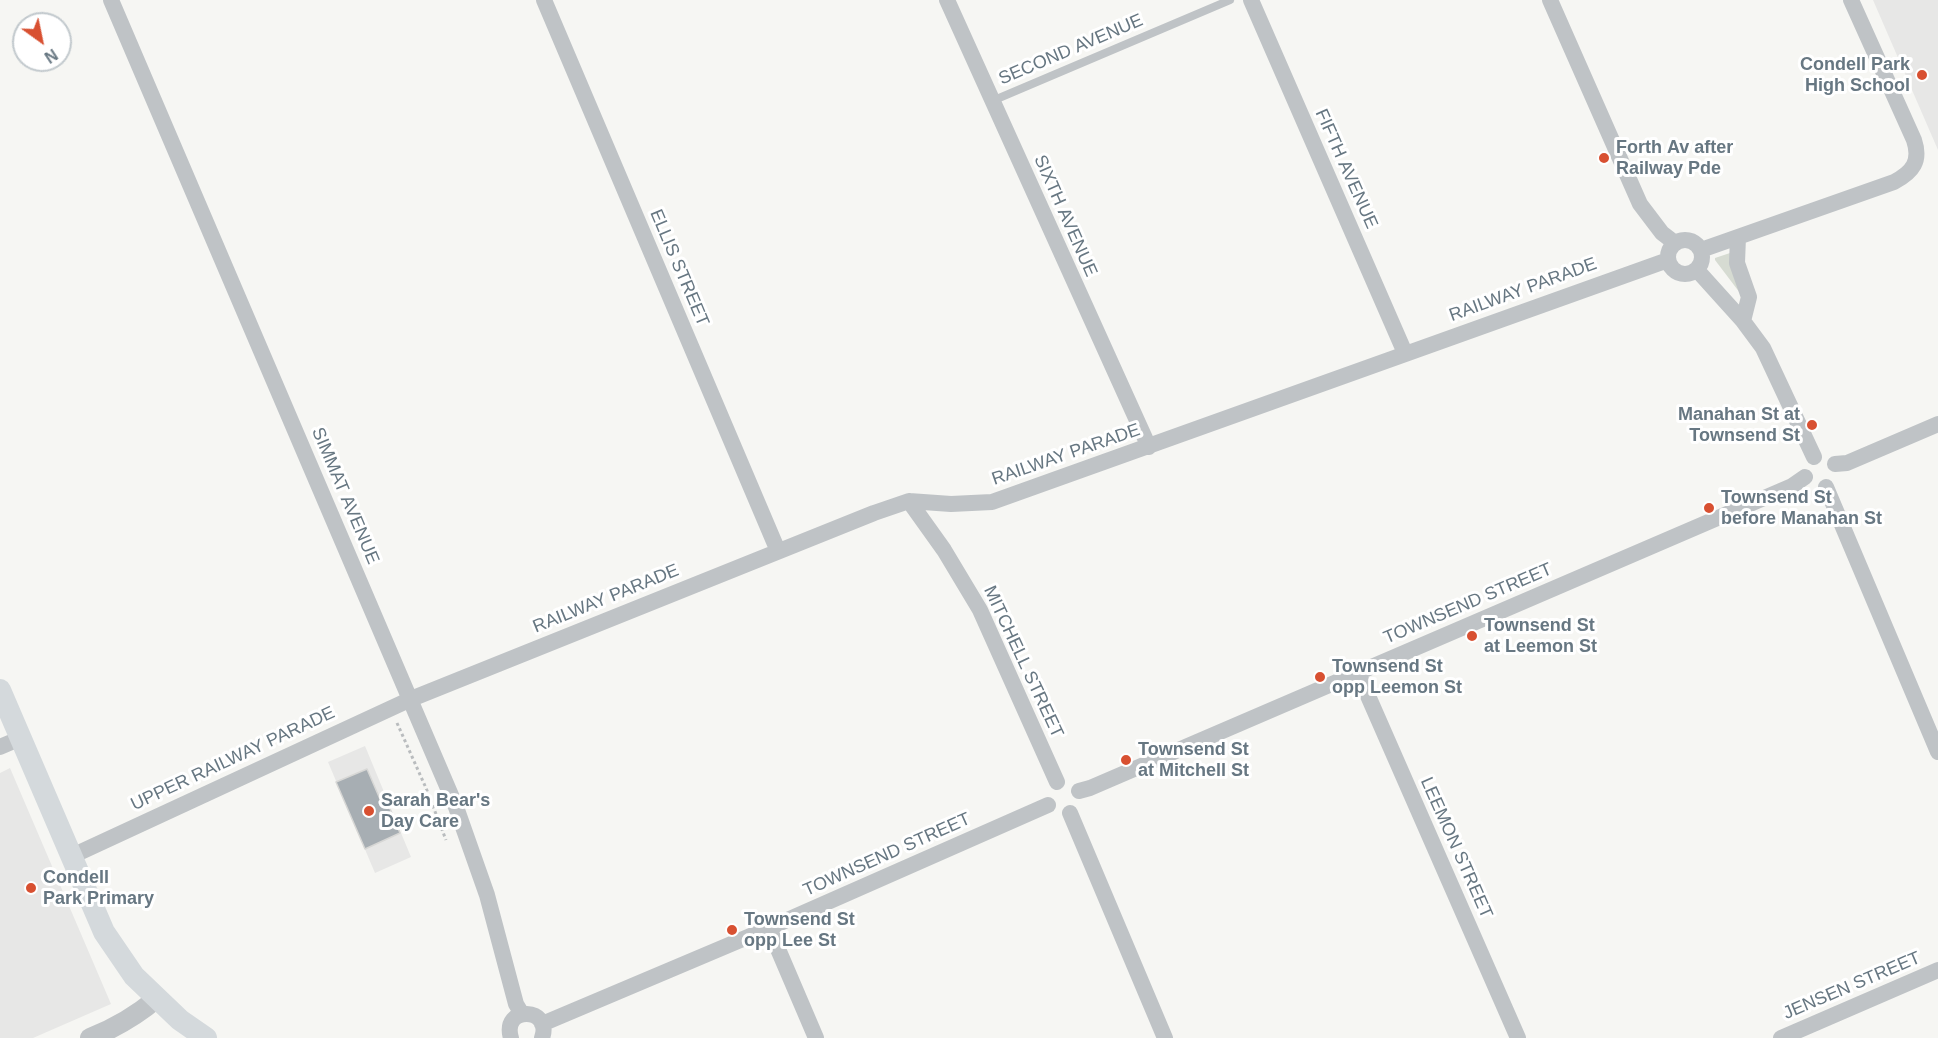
<!DOCTYPE html>
<style>
body{margin:0}
#map{position:relative;width:1938px;height:1038px;overflow:hidden;background:#f6f6f3;font-family:Helvetica,sans-serif}
canvas{display:block}
.north{position:absolute;left:12px;top:12px;width:60px;height:60px;box-sizing:border-box;background:#fff;border:2px solid #c2c9cd;border-radius:50%;rotate:147deg;font-size:16px;font-weight:700;line-height:24px;text-align:center;color:#677782}
.north::after{content:'';display:block;margin:auto;width:21px;height:27px;background:#d85031;clip-path:polygon(50% 0,100% 100%,50% 72%,0 100%)}
</style>
<div id="map">
<canvas width="1938" height="1038"></canvas>
<div class="north">N</div>
</div>
<script>
const c = document.querySelector('canvas').getContext('2d');
c.lineJoin = 'round';
function fill(path, color) { c.fillStyle = color; c.fill(path, 'evenodd'); }
function trace(path, color, width, dash) { c.strokeStyle = color; c.lineWidth = width; c.lineCap = dash ? 'butt' : 'round'; c.setLineDash(dash || []); c.stroke(path); }
function write(font, color, halo, rows, align = 'center') {
  c.font = font + ' Helvetica,sans-serif'; c.lineWidth = 6; c.setLineDash([]); c.textBaseline = 'middle'; c.strokeStyle = halo; c.fillStyle = color; for (const [text, x, y, turn = 0] of rows) {
    c.save(); c.translate(x, y); c.rotate((+turn || 0) * Math.PI / 180); c.textAlign = isNaN(turn) ? turn : align; if (halo) c.strokeText(text, 0, 0); c.fillText(text, 0, 0); c.restore();
  }
}
const built = new Path2D(`
 M1873,0h65v150z
 M365,746l46,111 -36,16 -47,-111z
 M10,768l101,236 -78,34h-33v-265z`);
const green = new Path2D(`
 M1730,253l10,40 -25,-33v-2z`);
const building = new Path2D(`
 M367,769l16,37 5,-2 12,29 -35,16 -29,-67z`);
const path = new Path2D(`
 M397,723l29,65 20,52`);
const service = new Path2D(`
 M992,101l238,-101`);
const minor = new Path2D(`
 M111,0l345,807 31,88 29,109 6,10
 M544,0l234,551
 M947,0l202,447
 M1251,0l154,353
 M1550,0l90,204 22,29 13,10
 M1738,237l-1,26 12,34 -6,24
 M1668 257a17 17 0 1 1 34 0a17 17 0 1 1-34 0Z
 M1701,250l193,-68c19,-10 27,-21 20,-42l-63,-140
 M1697,270l46,51 20,27 51,109
 M1835,464l12,-1 91,-39
 M1826,487l112,265
 M909,501l35,49 36,60 77,172
 M1358,673l160,365
 M0,747l21,-9
 M1079,791l11,-3 702,-302 13,-9
 M1070,813l95,225
 M72,856l339,-157 463,-186 35,-12 42,3 41,-2 676,-242
 M769,928l47,110
 M542,1024l227,-96 279,-123
 M511,1038c-10,-33 42,-31 31,0
 M1781,1038l157,-68`);
const tertiary = new Path2D(`
 M90,1038c25,-10 46,-22 66,-39`);
const secondary = new Path2D(`
 M0,690l104,242 30,44 46,44 26,18`);
const markers = [
 [1922,75,6,"#d85031"],
 [1604,158,6,"#d85031"],
 [1812,425,6,"#d85031"],
 [1709,508,6,"#d85031"],
 [1472,636,6,"#d85031"],
 [1320,677,6,"#d85031"],
 [1126,760,6,"#d85031"],
 [369,811,6,"#d85031"],
 [31,888,6,"#d85031"],
 [732,930,6,"#d85031"]
];
const streetNames = [
 ["SECOND AVENUE",1071,50,-23],
 ["FIFTH AVENUE",1346,169,66],
 ["SIXTH AVENUE",1065,216,66],
 ["ELLIS STREET",679,268,67],
 ["RAILWAY PARADE",1523,290,-20],
 ["RAILWAY PARADE",1066,455,-19],
 ["SIMMAT AVENUE",345,496,67],
 ["RAILWAY PARADE",606,599,-22],
 ["TOWNSEND STREET",1468,604,-23],
 ["MITCHELL STREET",1023,662,65],
 ["UPPER RAILWAY PARADE",233,759,-25],
 ["LEEMON STREET",1456,848,66],
 ["TOWNSEND STREET",887,855,-24],
 ["JENSEN STREET",1852,986,-23]
];
const poiNames = [
 ["Condell Park",1910,65,"right"],
 ["High School",1910,86,"right"],
 ["Forth Av after",1616,148],
 ["Railway Pde",1616,169],
 ["Manahan St at",1800,415,"right"],
 ["Townsend St",1800,436,"right"],
 ["Townsend St",1721,498],
 ["before Manahan St",1721,519],
 ["Townsend St",1484,626],
 ["at Leemon St",1484,647],
 ["Townsend St",1332,667],
 ["opp Leemon St",1332,688],
 ["Townsend St",1138,750],
 ["at Mitchell St",1138,771],
 ["Sarah Bear's",381,801],
 ["Day Care",381,822],
 ["Condell",43,878],
 ["Park Primary",43,899],
 ["Townsend St",744,920],
 ["opp Lee St",744,941]
];
fill(built, '#e7e7e6');
fill(green, '#d6dbd2');
fill(building, '#a7aeb3');
trace(building, '#d7d7d5', 1.5);
trace(path, '#b9bcbe', 3, [3, 3]);
trace(service, '#bfc3c6', 8);
trace(minor, '#bfc3c6', 16);
trace(tertiary, '#bfc3c6', 20);
trace(secondary, '#d4d9dc', 22);
for (const [x, y, r, color] of markers) { const dot = new Path2D(); dot.arc(x, y, r, 0, 2 * Math.PI); c.fillStyle = color; c.fill(dot); trace(dot, '#fff', 2); }
write('18px', '#677782', '#fff', streetNames);
write('bold 18px', '#677782', '#fff', poiNames, 'left');
</script>
